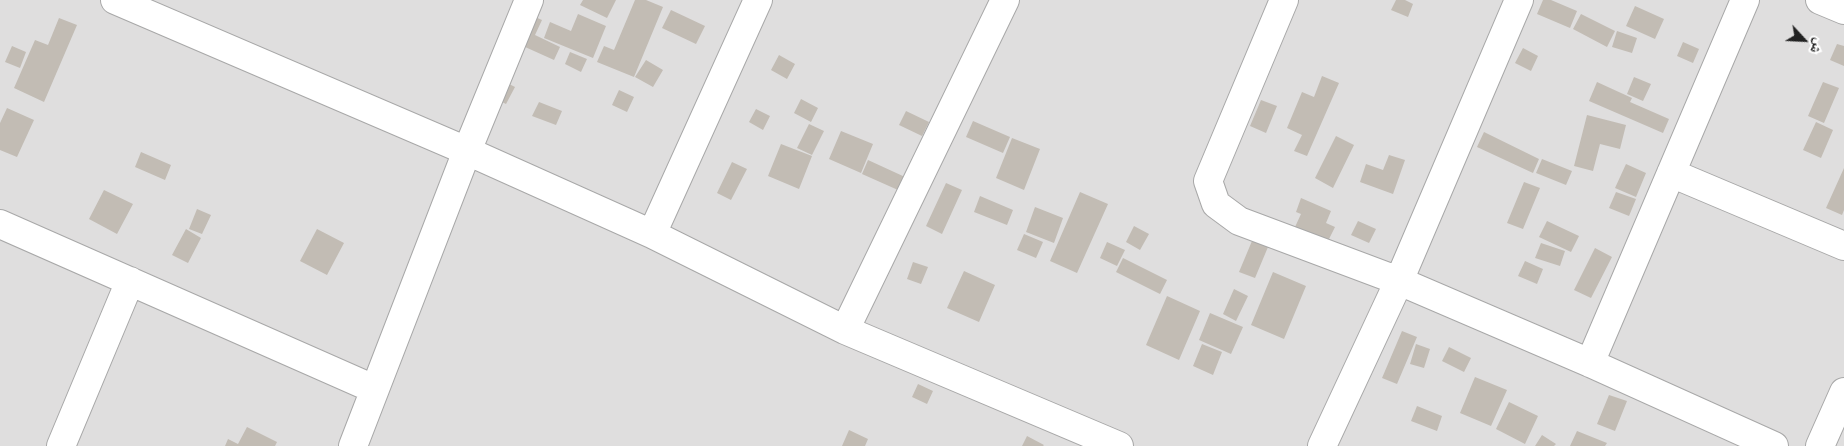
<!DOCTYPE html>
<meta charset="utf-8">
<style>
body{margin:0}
#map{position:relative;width:1844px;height:446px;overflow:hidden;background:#f1f0e8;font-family:"DM Sans","Noto Naskh Arabic",sans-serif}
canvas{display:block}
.north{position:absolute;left:1779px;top:15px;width:50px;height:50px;-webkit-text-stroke:4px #fff;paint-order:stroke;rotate:115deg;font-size:14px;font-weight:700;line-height:20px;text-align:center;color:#212121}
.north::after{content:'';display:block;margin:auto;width:18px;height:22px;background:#212121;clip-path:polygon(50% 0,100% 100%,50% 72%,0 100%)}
</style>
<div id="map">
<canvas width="1844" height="446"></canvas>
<div class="north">ش</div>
</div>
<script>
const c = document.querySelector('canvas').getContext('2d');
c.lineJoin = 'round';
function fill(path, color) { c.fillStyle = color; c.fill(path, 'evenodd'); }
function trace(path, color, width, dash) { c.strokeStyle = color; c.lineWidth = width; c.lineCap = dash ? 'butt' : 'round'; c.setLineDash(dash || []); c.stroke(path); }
const residential = new Path2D(`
 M0,0h1844v446h-1844z`);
const building = new Path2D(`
 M583,0h33l-9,18 -27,-13z
 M635,0h11l17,7 -29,70 -37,-15 7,-16 10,4z
 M1396,0h9l8,4 -5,13 -17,-7z
 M1543,0h8l26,11 -7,17 -33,-14z
 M1635,6l29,13 -9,20 -29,-13z
 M671,10l34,16 -9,18 -34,-16z
 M526,13l16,7 -7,15 25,12 -6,13 -40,-18z
 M578,14l28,12 -13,32 -49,-20 6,-16 21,9z
 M1581,14l34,17 -8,16 -34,-18z
 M59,18l18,7 -33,77 -30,-14 21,-48 13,5z
 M1617,31l20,7 -5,15 -20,-6z
 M1683,42l16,7 -6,14 -16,-7z
 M1837,44l7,2v20l-14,-6z
 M12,46l14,6 -6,16 -15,-6z
 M1523,48l15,8 -7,15 -16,-8z
 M570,52l17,7 -6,13 -16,-8z
 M779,55l16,9 -8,15 -16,-9z
 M646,60l17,10 -10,17 -18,-10z
 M1322,76l17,7 -32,73 -13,-5 8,-16 -15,-7 15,-36 12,5z
 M1634,77l17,7 -8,17 -16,-7z
 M499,79l16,8 -9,17 -16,-8z
 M1597,82l35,16 -2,4 39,17 -6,14 -74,-32z
 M1823,82l16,6 -15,35 -16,-7z
 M619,90l15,7 -7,15 -15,-7z
 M801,99l17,9 -7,14 -17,-9z
 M1261,100l16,6 -11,27 -16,-7z
 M539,102l23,9 -6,14 -24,-9z
 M7,108l27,12 -17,37 -17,-7v-27z
 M756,109l14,7 -7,14 -14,-8z
 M906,111l23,11 -7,14 -23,-11z
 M1587,115l39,10 -6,24 -20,-5 -7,27 -19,-5z
 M973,121l37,16 -7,16 -37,-16z
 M1816,122l17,8 -12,28 -18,-8z
 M809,124l15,7 -12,24 -15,-7z
 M841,131l32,13 -12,29 -32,-14z
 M1484,132l55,27 -6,14 -56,-26z
 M1336,136l18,9 -21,43 -18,-10z
 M1012,138l28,11 -16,41 -28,-12z
 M781,144l31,12 -13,33 -31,-13z
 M141,152l30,13 -6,15 -30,-13z
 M1389,155l16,5 -12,34 -33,-12 6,-18 17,6z
 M1542,159l30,12 -6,14 -30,-12z
 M868,160l37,17 -7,13 -36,-16z
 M732,162l15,7 -16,31 -14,-7z
 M1626,164l20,9 -10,24 -21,-9z
 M1844,168v42l-2,5 -16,-7z
 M1524,182l16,6 -17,41 -16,-6z
 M946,183l16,7 -20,44 -16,-8z
 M104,190l29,14 -16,30 -28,-15z
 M1080,192l28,12 -31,69 -27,-12z
 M1616,192l20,7 -7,17 -20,-8z
 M980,196l33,14 -6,15 -33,-13z
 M1301,198l30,13 -5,12 9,4 -7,14 -33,-14 6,-13 -5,-2z
 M1035,207l28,11 -9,25 -28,-11z
 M197,209l14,6 -9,19 -13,-5z
 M1358,221l18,8 -7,14 -18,-8z
 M1547,221l32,15 -8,16 -32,-15z
 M1134,226l15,8 -9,16 -14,-8z
 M186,229l15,9 -13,25 -16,-8z
 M317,229l27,14 -17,32 -27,-14z
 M1024,234l19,8 -7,16 -19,-8z
 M1252,241l16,6 -13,31 -16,-6z
 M1107,242l18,8 -8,16 -17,-8z
 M1541,243l24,8 -5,15 -25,-8z
 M1595,248l17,9 -21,41 -17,-8z
 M1123,258l44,22 -7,14 -44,-22z
 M1525,261l18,8 -6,15 -19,-8z
 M913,262l15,5 -7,17 -14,-5z
 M964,271l31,14 -16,37 -32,-14z
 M1273,272l33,14 -22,53 -33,-14z
 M1234,289l14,7 -12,25 -13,-7z
 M1167,296l33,15 -21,49 -33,-15z
 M1210,313l33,14 -12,27 -32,-14z
 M1402,331l15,6 -20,47 -15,-6z
 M1202,344l20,8 -9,23 -20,-9z
 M1416,344l14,5 -6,19 -14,-4z
 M1449,347l22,11 -7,14 -22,-11z
 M1475,377l32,13 -16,36 -31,-13z
 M918,384l15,7 -6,13 -15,-7z
 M1609,395l18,6 -12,30 -18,-7z
 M1509,402l29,14 -13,28 -29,-15z
 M1417,406l25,10 -5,15 -26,-10z
 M247,427l30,15 -2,4h-50l3,-7 10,5z
 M849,430l19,9 -3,7h-23z
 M1577,431l30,12 -2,3h-35z
 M1542,435l14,9 -2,2h-19z
 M1027,436l17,9 -1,1h-21z`);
const minor = new Path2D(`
 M115,0l352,151 185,83 193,96 274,116
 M1284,0l-76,181 8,23 23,17 160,60 191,82 184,83
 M1820,0l24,10
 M1671,173l173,73
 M0,224l374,165
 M652,234l106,-234
 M845,330l160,-330
 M1590,363l155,-363
 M61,446l69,-165
 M353,446l114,-295 62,-151
 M1322,446l77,-165 120,-281
 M1820,446l24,-54`);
fill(residential, '#dfdede');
fill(building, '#c2bcb4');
trace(minor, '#a8a8a8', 30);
trace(minor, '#fff', 28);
</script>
